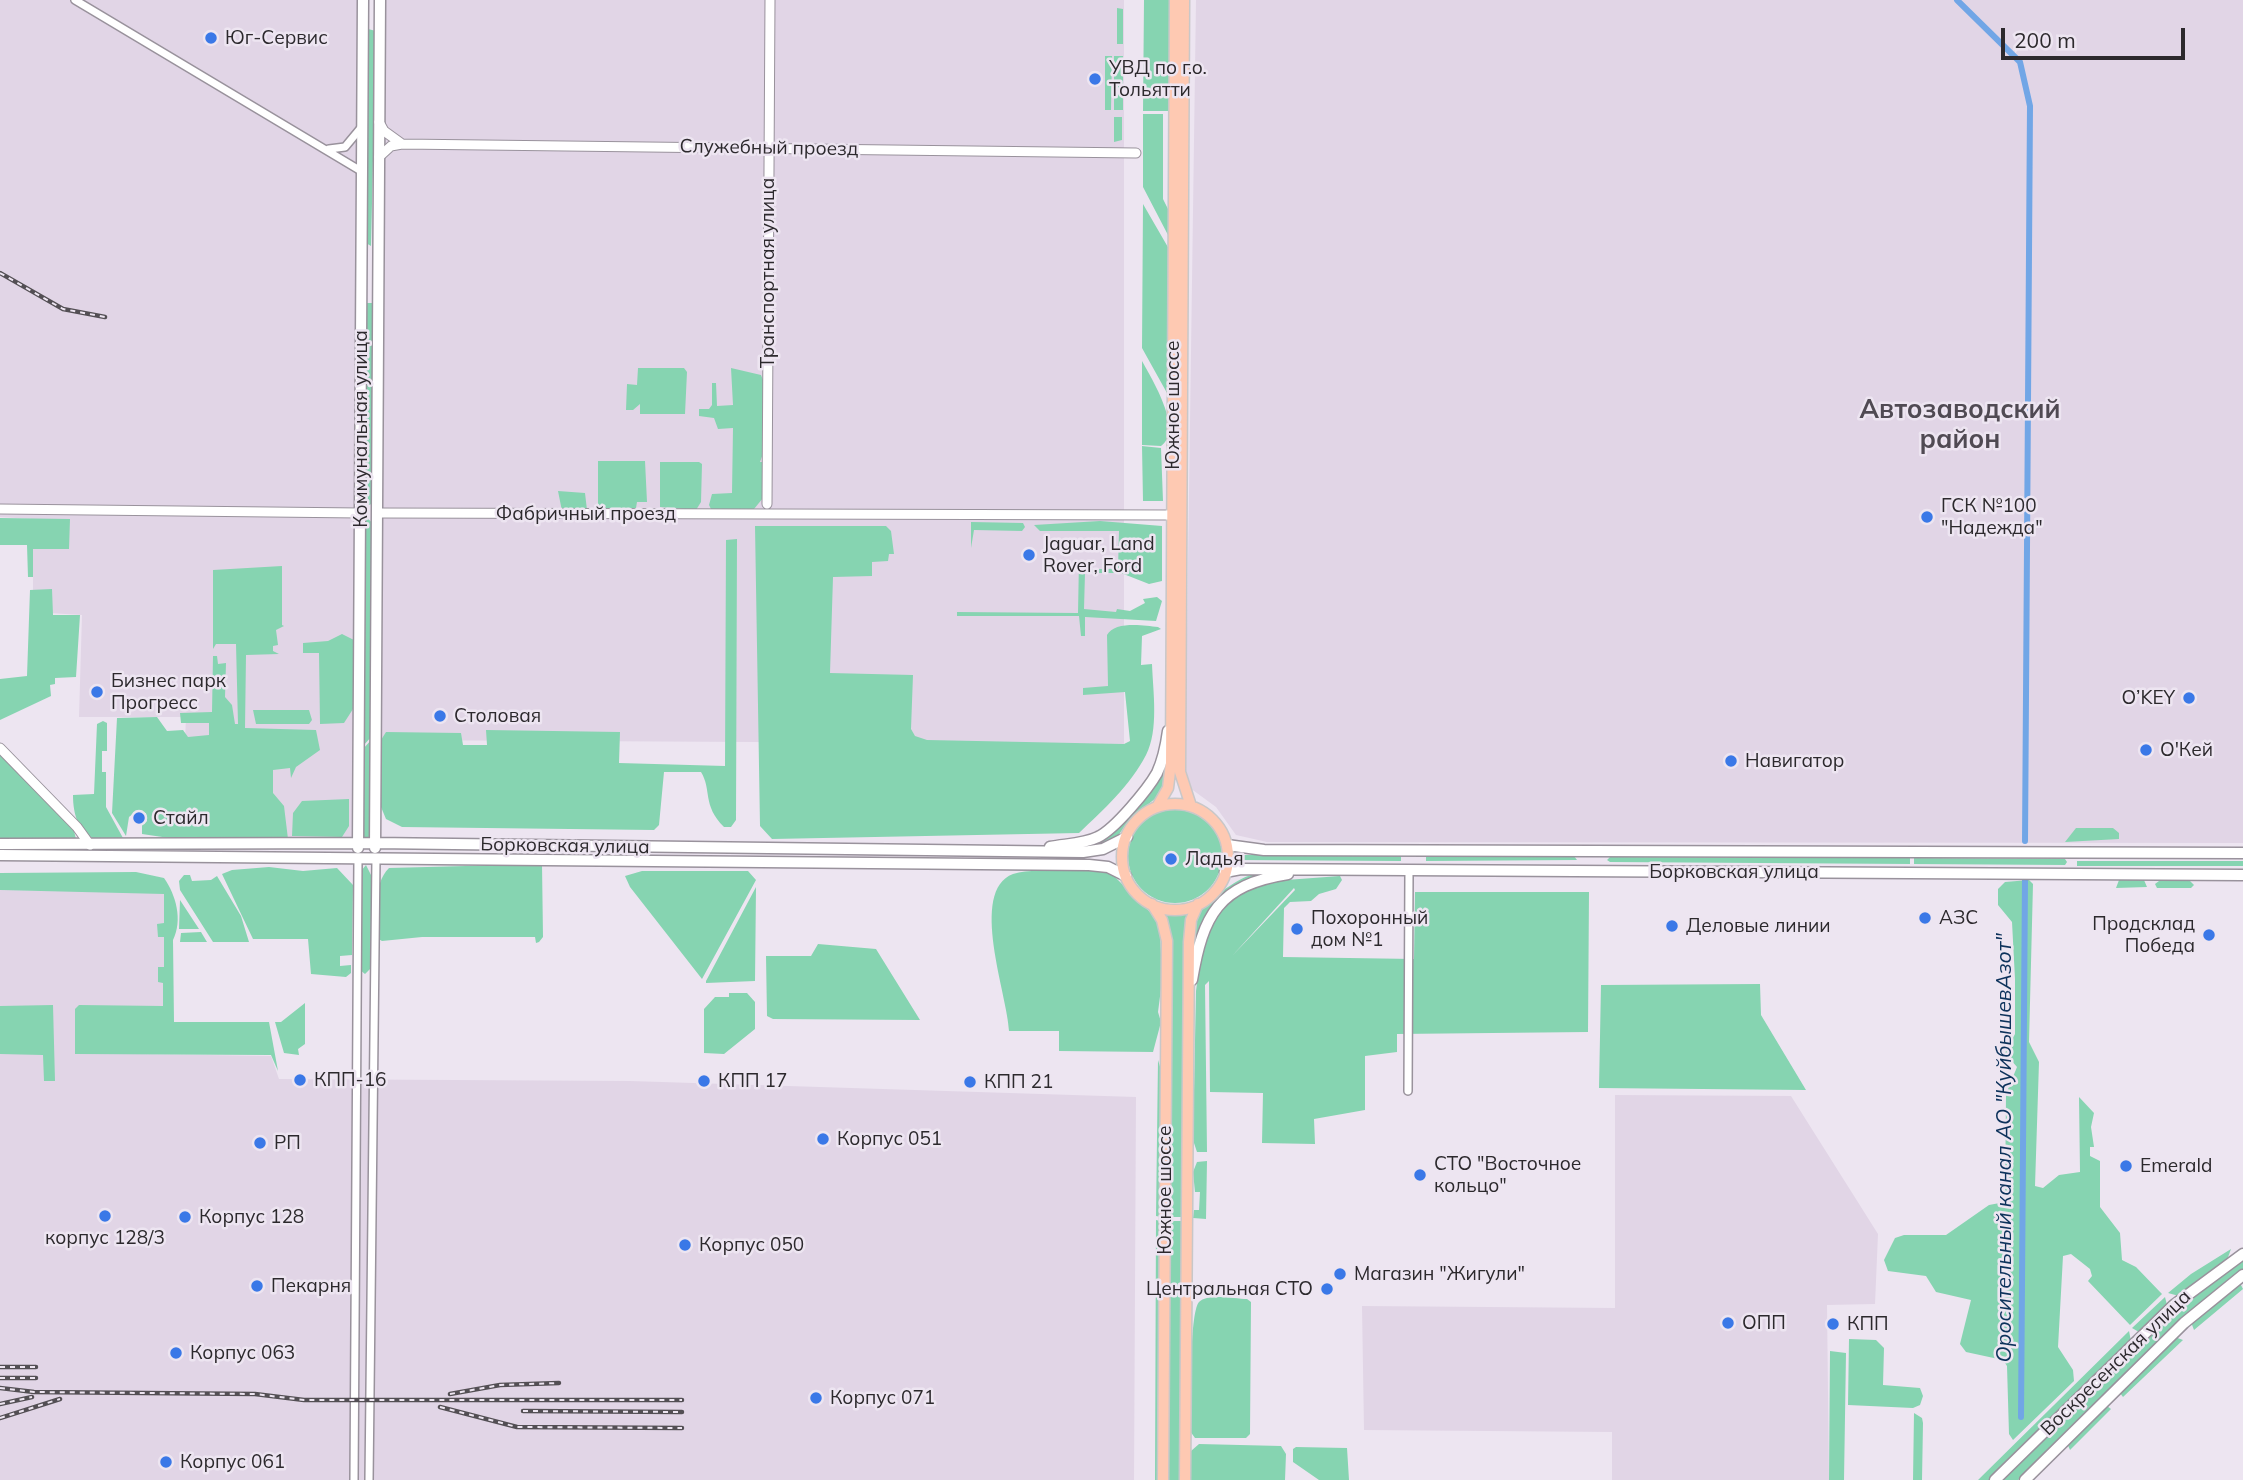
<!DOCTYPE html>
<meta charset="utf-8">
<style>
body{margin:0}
#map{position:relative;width:2243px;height:1480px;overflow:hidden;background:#ede5f1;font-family:Mulish,sans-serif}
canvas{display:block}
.scale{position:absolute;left:2001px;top:28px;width:184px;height:32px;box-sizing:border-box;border:4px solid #2c292d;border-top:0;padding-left:9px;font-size:21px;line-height:24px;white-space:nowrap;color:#2c292d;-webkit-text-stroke:5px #ede5f1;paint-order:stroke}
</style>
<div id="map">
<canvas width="2243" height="1480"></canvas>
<div class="scale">200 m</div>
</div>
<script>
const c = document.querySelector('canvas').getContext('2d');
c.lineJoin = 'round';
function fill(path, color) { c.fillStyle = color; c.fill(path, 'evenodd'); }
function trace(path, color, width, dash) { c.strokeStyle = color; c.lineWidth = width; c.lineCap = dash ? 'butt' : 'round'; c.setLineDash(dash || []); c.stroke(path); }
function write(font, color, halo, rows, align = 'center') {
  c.font = font + ' Mulish,sans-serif'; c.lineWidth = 5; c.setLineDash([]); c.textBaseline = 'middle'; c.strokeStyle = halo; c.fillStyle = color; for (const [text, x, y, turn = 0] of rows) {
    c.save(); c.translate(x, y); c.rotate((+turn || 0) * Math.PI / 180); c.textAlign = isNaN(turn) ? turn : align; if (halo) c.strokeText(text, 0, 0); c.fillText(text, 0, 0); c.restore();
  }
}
const built = new Path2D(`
 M0,0h360l-8,839 -171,-2 5,-120h-107l3,-102 -49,-3v-93l-33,-2z
 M385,0h739v744l-743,-4z
 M1196,0h1047v843l-976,-1 -31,-7 -20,-28 -26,-19 -5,-13z
 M0,890l166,1 -3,129 -85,33 193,3 8,23 351,2 506,16 -2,383h-1134z
 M1615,1095l176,1 87,138 -3,70 -48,1 2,175h-217v-48l-248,-2 -2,-124 253,2z`);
const green = new Path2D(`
 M1144,0h27l-1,111h-27z
 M1117,8l6,1v35h-6z
 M368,29l8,2 -5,215 -5,-3z
 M1105,56h7l-1,54h-6z
 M1114,56h9v54h-9z
 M1143,114h20v85l5,10v26l-25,-48z
 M1114,117h8v23l-8,2z
 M1143,204l26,45 -2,144 -25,-45z
 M365,303h11l-4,201 -4,1 -3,-1z
 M1142,361c10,18 42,70 19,85l-19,-1z
 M638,368h46l3,4 -2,42h-45v-10l-7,6h-7l1,-26 10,1z
 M731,368l30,7 2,5 1,71 -4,11h3v36l-9,11 -42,2 -3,-6 3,-11 20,-1 1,-65 -15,1 -4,-11 -15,-2v-7h10l3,-4v-22h4l1,23 16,-1z
 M1142,446l19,2 2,53h-20z
 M598,461h47l2,41h-10l-1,6h-38z
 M660,462h39l3,2 -1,38 -5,8 -36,-3z
 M558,491l27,2 2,17 -25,1z
 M0,518l70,1 -1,30h-36v28h-5l-1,-32h-27z
 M368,519l5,4 -1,213 -9,10 1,-226z
 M1100,521l62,5v55l-13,3 -28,-11h-36l-1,36 32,3 1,-3 13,2 15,-8 -2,-4 14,-2 5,4 -6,20 -71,-4v19h-4l-2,-20h-122v-4l121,1 1,-53 2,9h37l1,-38h-79l-6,-6z
 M971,522l52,1 2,4 -3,4 -48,-1 -3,18z
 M755,526h131l5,5 3,23h-5l-1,7 -16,1v14l-39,1 -3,96 83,2 -2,54 4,7 12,4 197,4 6,-3 -5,-49 -42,3v-7l25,-2 -1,-51c7,-14 36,-10 51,-8l3,2 -19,7 -1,29 11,-1c1,28 7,66 -6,91 -16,31 -43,55 -67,78l-307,6 -12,-13z
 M737,539l-1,281 -5,7h-7c-22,-22 -12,-37 -23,-55h-37l-5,53 -5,5 -252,-3 -16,-8 -5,-12v-67l5,-8 75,1 2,12h24l-1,-15 134,2 -1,31 106,3 1,-226z
 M282,566v59l2,1 -8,4 2,15 -5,1v5l6,3 -33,1 -1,73 71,2 4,20 -24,17 -5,11 -1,-10 -17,2v23l11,13 4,33h-112l-34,-5v-9l5,-4 -1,-8h-12l-5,4 -3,19 -14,-23 5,-95 40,-1 10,14 16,-1 5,7 21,-2v-12h-28l-1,-10 32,-1 1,-56h4l1,8 8,-1 -1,34 7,8 3,19h3l-2,-80h-20l-3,5v-79z
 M52,589l1,26h27l-4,62 -21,1v6l-5,1 1,11 -51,24v-41l27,-3 3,-86z
 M342,634l12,6 -1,69 -9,14 -24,1 -1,-71h-16v-10l25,-2z
 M253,710h56l3,10 -3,4h-53z
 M103,721l4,2v28h-5v21h4v35l17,31 -23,3c-22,-6 -27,-27 -27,-46l21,-1 3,-70z
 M372,739l-2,97 -2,6 -5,-2v-91z
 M0,754l74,77 2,8 -76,-1z
 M1166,755l-2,30 -8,13 -25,20 -14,19 -18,8 -14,1 15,-6z
 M349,799v27l-7,11 -50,-1 1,-23 9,-12z
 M1128 856a47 47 0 1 1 94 0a47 47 0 1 1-94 0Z
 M2076,828h37l6,5v6l-54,3z
 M1235,855h166v6l-166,-1z
 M1426,855l148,1 3,4 -151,1z
 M1610,857l300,1v6l-300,-2 -3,-2z
 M1914,858l151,1 2,3 -2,3 -151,-1z
 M2077,861h166v5h-166z
 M542,864l1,73 -4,5 -3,1 -1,-6h-113l-40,4 -5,-3c1,-23 -5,-53 12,-70z
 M366,865l5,10v93l-6,6 -5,-4 1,-99z
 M1051,866l58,5 42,42 9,14 2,54 -4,31 3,10 -8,30 -94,-1v-20h-50c-1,-35 -41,-140 4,-157 11,-4 26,-3 38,-3z
 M269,867l34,4 34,-3 16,17 -1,70 -12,1v10l11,-1v8l-5,4 -35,-3 -3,-35h-55l-31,-65 10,-4z
 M642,871h106l8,9 -54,99 -72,-92 -5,-11z
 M136,872l28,6c12,17 19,42 9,62l1,82h95l9,49 -7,-16 -196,-1v-45l4,-4 84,1v-23l-5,-1v-15h6v-30h-6l-1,-13 7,-1v-29l-164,-4v-17z
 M184,875h6l2,6 19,-1 6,-4 24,40 8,26h-36l-33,-52 -1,-9z
 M1251,875h11c-32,7 -61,41 -69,72 1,-11 0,-23 6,-33 8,-13 37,-35 52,-39z
 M1340,876l2,4 -6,9 -17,5 -8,7 -21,1 -6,6 -1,49 131,2 1,-67h174l-1,140 -191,2v18l-32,4v54l-51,9 1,25 -53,-1 1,-50 -53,-1 -1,-111 -4,4 2,167h-10l-4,-12 3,-149 8,-60 26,-31 29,-18zM1294,888l1,2 -63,66z
 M2029,880l4,4 -4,158 10,20 -4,124 8,2 16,-13 21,-3 -1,-75 15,16 -3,14 3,20h-4v9l10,5v46l20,26 2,27 14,7 26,27 -32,31 -42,-44 4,-5 -2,-7 -19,-15 -8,2 -5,91 15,23 1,11 -61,59 -4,-6 -2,-68 -4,-6 -37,-8 -6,-8 11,-44 -35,-8 -10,-16 -38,-5 -4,-11 11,-22 9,-3h42l43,-30 16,-3 1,-108 11,-27 -12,-14 10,-19v-55l-3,-57 -14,-17v-16l7,-7z
 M2119,880h25l3,7 -31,1z
 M2159,881h31l4,4 -3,3h-34l-2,-4z
 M756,887l-1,94 -49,2v-2z
 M180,900l19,29h-20z
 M1187,914l-3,21 -2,282h-12l2,-279 -7,-23z
 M201,932l6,10h-27l1,-9z
 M818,944l58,5 44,71 -147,-1 -6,-3 -1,-60h45z
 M1760,984l1,31 45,75 -207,-2 2,-103z
 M729,993h18l8,9v27l-31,25 -20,-1v-44l11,-12h14z
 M305,1003v41l-7,5 1,6 -15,-2 -9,-31h6z
 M53,1005l2,76h-11l-1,-26 -43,-1v-48z
 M1158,1060l3,10v147l-5,-1z
 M1207,1161l-1,58 -13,-1 1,-8h5l1,-18h-5l-2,-20 4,-10z
 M1156,1220l4,1 -1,259h-4z
 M1170,1221h12l-2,259h-12z
 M2231,1249l-4,11 -48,36 -11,-3 23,-19z
 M2243,1258v14l-64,50 -161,158h-18l161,-159z
 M2240,1283l3,6 -49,41 -3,-8z
 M2165,1297l2,8 -28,27 -7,-4z
 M1247,1299l4,3 -1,132 -4,4h-51l-5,-7c1,-20 -1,-118 9,-129 9,-9 36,-3 48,-3z
 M2129,1331l2,10 -141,139h-12z
 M2175,1337l8,3 -60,57 -3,-4z
 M1849,1339l27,1 8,8 -1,37 37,3 3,8 -3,9 -7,3 -65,-3z
 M1830,1351l16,2 -2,127h-15z
 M2107,1406l4,3 -41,41 -3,-7z
 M1914,1413l8,5 1,5 -1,57h-9z
 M1199,1444l82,2 5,8 -1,26h-94v-29z
 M1296,1447l51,1 2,32h-30l-26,-18v-13z`);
const canal = new Path2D(`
 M1957,0l63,62 10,44 -5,735
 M2021,1417l4,-537`);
const minor = new Path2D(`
 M75,0l286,171
 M329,149l16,-2 15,-18
 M1408,1091l1,-220
 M354,1480l4,-622
 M369,1480l7,-622`);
const tertiary = new Path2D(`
 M379,122l5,9 18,13
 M379,157l12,-11 11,-2 734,9
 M767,504l3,-504
 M0,509l360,4
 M377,513l795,2
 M0,748l77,79 13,18`);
const secondary = new Path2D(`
 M0,844l375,-1 708,9 20,-3 24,-12
 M1227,845l37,5 979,3
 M1050,847c16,-3 34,-3 48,-10 17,-8 50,-48 59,-64 6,-13 9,-27 11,-42
 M358,848l5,-848
 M375,848l5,-848
 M0,855l1089,10 19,2 18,9
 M1225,872l16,-3 1002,6
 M1192,980c11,-65 26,-95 96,-106
 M1995,1480l179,-175 69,-51
 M2025,1480l159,-157 59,-48`);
const primary = new Path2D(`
 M1184,0l-4,772 11,34
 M1122 857a53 53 0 1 1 106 0a53 53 0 1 1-106 0Z
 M1157,807l11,-19 3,-25 4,-763
 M1152,904l10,16 5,21 -4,539
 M1185,1480l4,-538 2,-22 7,-16`);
const rail = new Path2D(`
 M0,273l63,36 42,8
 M0,1367h36
 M0,1378h36
 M0,1388l34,4 221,2 49,6h378
 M450,1394l50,-9 59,-2
 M0,1404l32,-7
 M440,1407l77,20 165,1
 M523,1411l159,1
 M0,1418l60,-19`);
const markers = [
 [211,38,7,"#3a78e7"],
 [1095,79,7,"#3a78e7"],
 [1927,517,7,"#3a78e7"],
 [1029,555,7,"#3a78e7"],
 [97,692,7,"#3a78e7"],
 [2189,698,7,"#3a78e7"],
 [440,716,7,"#3a78e7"],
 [2146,750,7,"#3a78e7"],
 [1731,761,7,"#3a78e7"],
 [139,818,7,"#3a78e7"],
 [1171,859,7,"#3a78e7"],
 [1925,918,7,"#3a78e7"],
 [1672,926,7,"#3a78e7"],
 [1297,929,7,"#3a78e7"],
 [2209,935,7,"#3a78e7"],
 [300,1080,7,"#3a78e7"],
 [704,1081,7,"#3a78e7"],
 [970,1082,7,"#3a78e7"],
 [823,1139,7,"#3a78e7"],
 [260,1143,7,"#3a78e7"],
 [2126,1166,7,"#3a78e7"],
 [1420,1175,7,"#3a78e7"],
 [105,1216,7,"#3a78e7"],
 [185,1217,7,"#3a78e7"],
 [685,1245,7,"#3a78e7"],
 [1340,1274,7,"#3a78e7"],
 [257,1286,7,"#3a78e7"],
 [1327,1289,7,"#3a78e7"],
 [1728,1323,7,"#3a78e7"],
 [1833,1324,7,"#3a78e7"],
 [176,1353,7,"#3a78e7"],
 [816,1398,7,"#3a78e7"],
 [166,1462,7,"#3a78e7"]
];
const poiNames = [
 ["Юг-Сервис",225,38],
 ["УВД по г.о.",1109,68],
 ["Тольятти",1109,90],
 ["ГСК №100",1941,506],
 ["\"Надежда\"",1941,528],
 ["Jaguar, Land",1043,544],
 ["Rover, Ford",1043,566],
 ["Бизнес парк",111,681],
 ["Прогресс",111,703],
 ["O’KEY",2175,698,"right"],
 ["Столовая",454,716],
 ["О'Кей",2160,750],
 ["Навигатор",1745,761],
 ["Стайл",153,818],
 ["Ладья",1185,859],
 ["Похоронный",1311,918],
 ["дом №1",1311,940],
 ["АЗС",1939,918],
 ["Продсклад",2195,924,"right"],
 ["Победа",2195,946,"right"],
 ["Деловые линии",1686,926],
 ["КПП-16",314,1080],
 ["КПП 17",718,1081],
 ["КПП 21",984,1082],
 ["Корпус 051",837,1139],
 ["РП",274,1143],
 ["СТО \"Восточное",1434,1164],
 ["кольцо\"",1434,1186],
 ["Emerald",2140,1166],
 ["Корпус 128",199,1217],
 ["корпус 128/3",105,1238,"center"],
 ["Корпус 050",699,1245],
 ["Магазин \"Жигули\"",1354,1274],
 ["Пекарня",271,1286],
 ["Центральная СТО",1313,1289,"right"],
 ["ОПП",1742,1323],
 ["КПП",1847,1324],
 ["Корпус 063",190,1353],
 ["Корпус 071",830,1398],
 ["Корпус 061",180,1462]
];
const streetNames = [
 ["Служебный проезд",769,148,1],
 ["Транспортная улица",768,273,-90],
 ["Южное шоссе",1173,405,-90],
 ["Коммунальная улица",361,429,-90],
 ["Фабричный проезд",586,514],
 ["Борковская улица",565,846,1],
 ["Борковская улица",1734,872],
 ["Южное шоссе",1165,1190,-90],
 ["Воскресенская улица",2116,1363,-44]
];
const waterNames = [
 ["Оросительный канал АО \"КуйбышевАзот\"",2005,1148,-90]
];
const districtNames = [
 ["Автозаводский",1960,410],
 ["район",1960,440]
];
fill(built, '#e1d5e6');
fill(green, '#86d4b1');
trace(canal, '#71a6e6', 6);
trace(minor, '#99929c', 10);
trace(tertiary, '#99929c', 11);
trace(secondary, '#99929c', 13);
trace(primary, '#c8c7c8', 13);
trace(minor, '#fff', 7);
trace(tertiary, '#fff', 9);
trace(secondary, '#fff', 10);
trace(primary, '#fec9b2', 10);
trace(rail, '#534f54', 4.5);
trace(rail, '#ede5f1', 2, [5]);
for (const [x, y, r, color] of markers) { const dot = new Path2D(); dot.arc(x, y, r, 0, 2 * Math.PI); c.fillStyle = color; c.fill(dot); trace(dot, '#ede5f1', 2.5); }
write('19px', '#2c292d', '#ede5f1', poiNames, 'left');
write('19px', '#2c292d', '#ede5f1', streetNames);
write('italic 21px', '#0d325b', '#ede5f1', waterNames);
write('bold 26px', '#504a53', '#ede5f1', districtNames);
</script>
